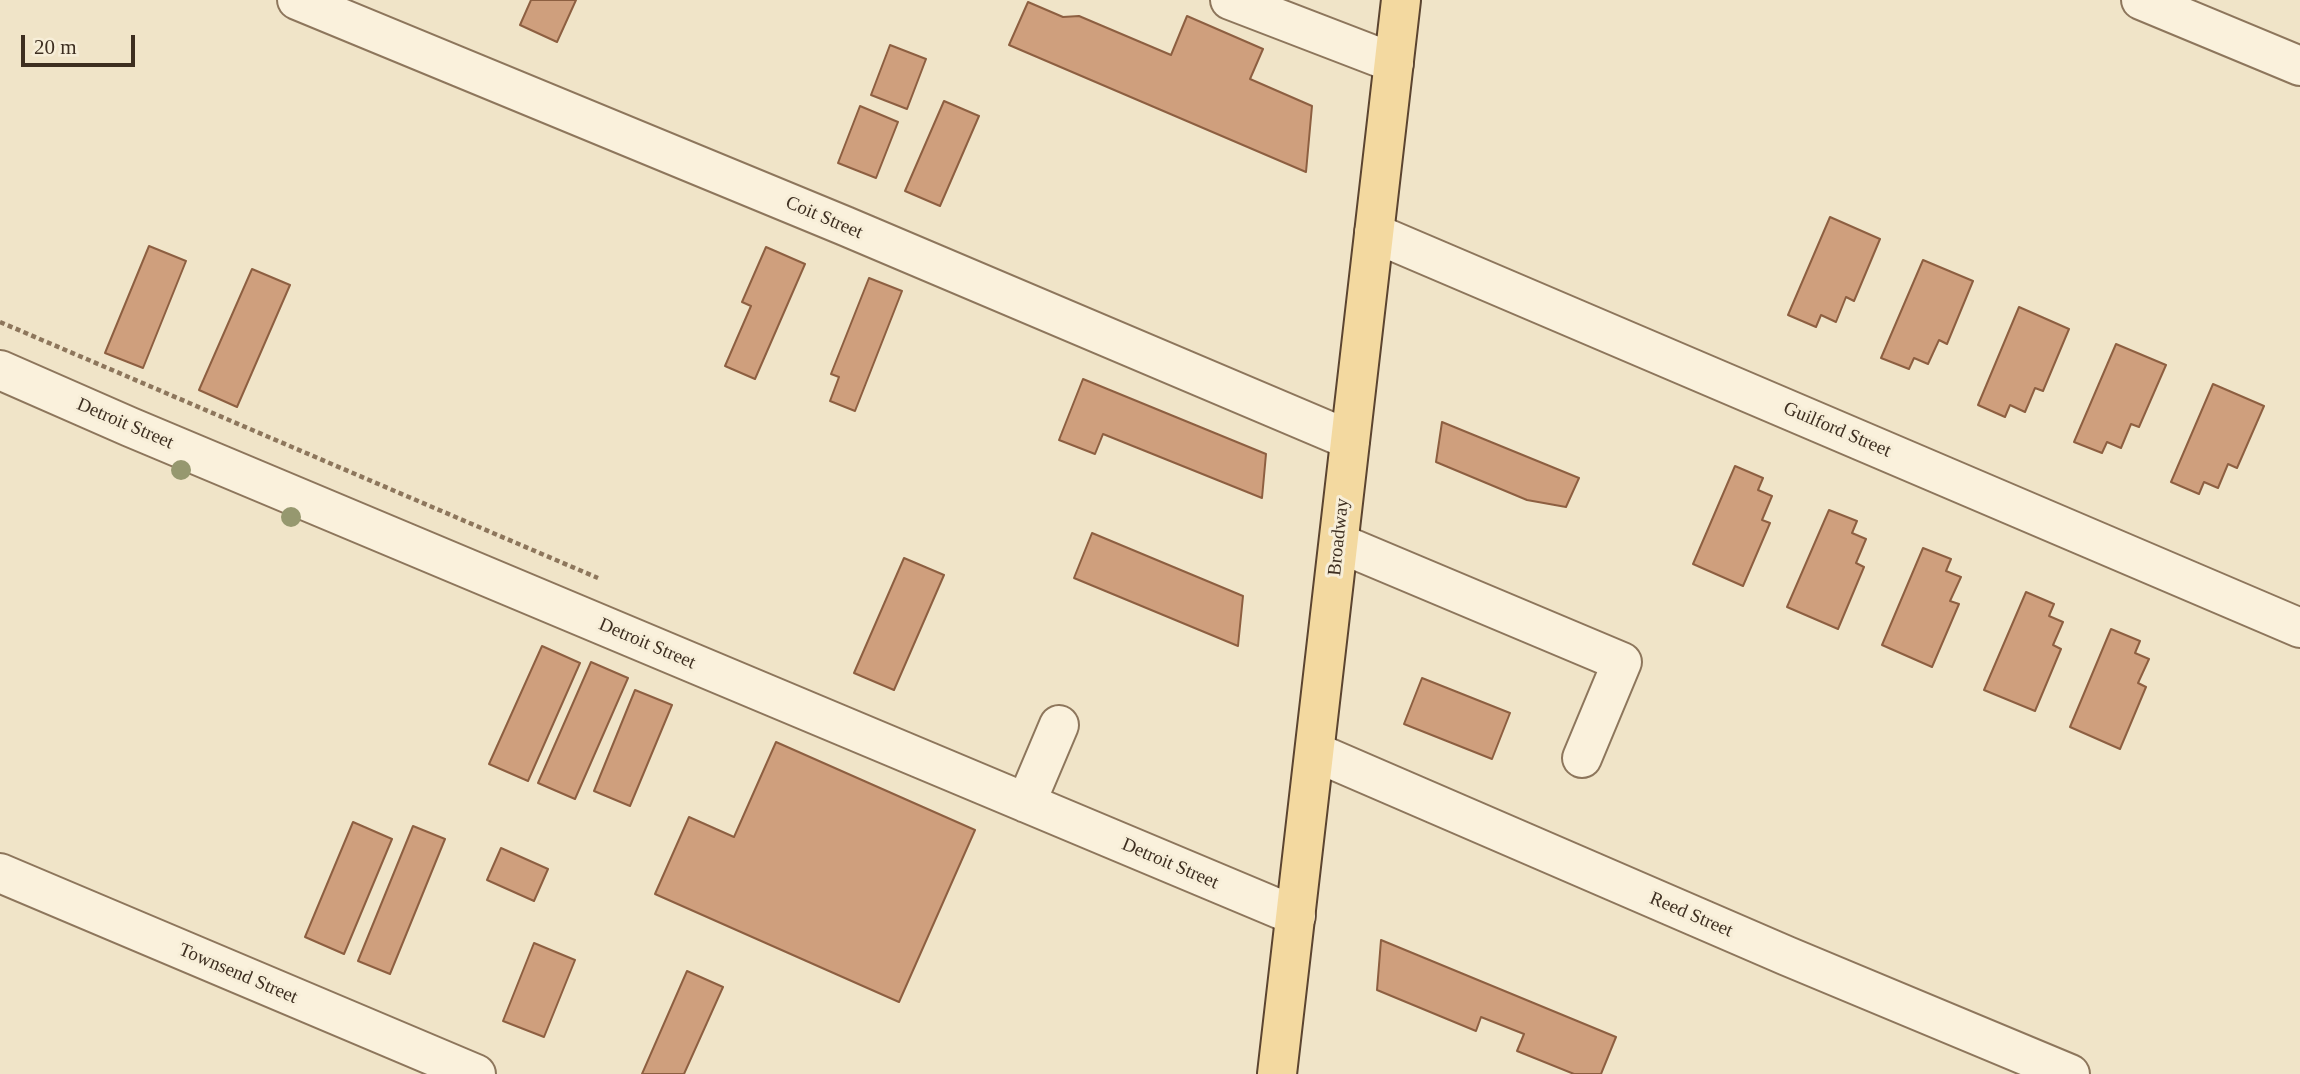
<!DOCTYPE html>
<style>
body{margin:0}
#map{position:relative;width:2300px;height:1074px;overflow:hidden;background:#f0e4c8;font-family:Georgia,serif}
canvas{display:block}
.scale{position:absolute;left:21px;top:35px;width:114px;height:32px;box-sizing:border-box;border:4px solid #3d2e20;border-top:0;padding-left:9px;font-size:21px;line-height:24px;white-space:nowrap;color:#3d2e20;-webkit-text-stroke:5px #f7eed8;paint-order:stroke}
</style>
<div id="map">
<canvas width="2300" height="1074"></canvas>
<div class="scale">20 m</div>
</div>
<script>
const c = document.querySelector('canvas').getContext('2d');
c.lineJoin = 'round';
function fill(path, color) { c.fillStyle = color; c.fill(path, 'evenodd'); }
function trace(path, color, width, dash) { c.strokeStyle = color; c.lineWidth = width; c.lineCap = dash ? 'butt' : 'round'; c.setLineDash(dash || []); c.stroke(path); }
function write(font, color, halo, rows, align = 'center') {
  c.font = font + ' Georgia,serif'; c.lineWidth = 6; c.setLineDash([]); c.textBaseline = 'middle'; c.strokeStyle = halo; c.fillStyle = color; for (const [text, x, y, turn = 0] of rows) {
    c.save(); c.translate(x, y); c.rotate((+turn || 0) * Math.PI / 180); c.textAlign = isNaN(turn) ? turn : align; if (halo) c.strokeText(text, 0, 0); c.fillText(text, 0, 0); c.restore();
  }
}
const building = new Path2D(`
 M531,0h45l-19,42 -37,-17z
 M1028,2l35,15 16,-1 92,39 16,-39 76,33 -13,30 62,27 -6,66 -297,-127z
 M890,45l36,14 -19,50 -36,-14z
 M944,101l35,15 -39,90 -35,-15z
 M860,106l38,16 -22,56 -38,-15z
 M1830,217l50,22 -26,62 -8,-4 -10,25 -15,-7 -5,12 -28,-12z
 M149,246l37,15 -43,107 -38,-15z
 M766,247l39,17 -50,115 -30,-13 26,-60 -9,-4z
 M1923,260l50,21 -26,63 -8,-4 -11,24 -14,-6 -5,11 -28,-11z
 M252,269l38,16 -53,122 -38,-17z
 M869,278l33,13 -47,120 -25,-10 9,-24 -8,-3z
 M2019,307l50,22 -26,62 -8,-3 -10,24 -15,-7 -5,12 -27,-12z
 M2116,344l50,21 -27,62 -8,-3 -10,24 -14,-6 -5,11 -28,-11z
 M1083,379l183,75 -4,44 -159,-64 -8,20 -36,-14z
 M2213,384l51,22 -27,62 -9,-4 -10,24 -14,-6 -5,12 -28,-12z
 M1442,422l137,56 -13,29 -39,-7 -91,-38z
 M1735,466l28,12 -5,12 14,6 -10,24 8,3 -27,63 -50,-22z
 M1829,510l28,11 -5,12 14,6 -10,24 8,4 -26,62 -51,-22z
 M1092,533l151,63 -5,50 -164,-68z
 M1923,548l28,11 -5,12 15,6 -11,24 9,3 -27,63 -50,-22z
 M904,558l40,17 -50,115 -40,-17z
 M2026,592l28,12 -5,12 14,6 -10,23 8,4 -26,62 -51,-21z
 M2111,629l29,12 -5,12 14,6 -11,24 8,4 -26,62 -50,-22z
 M542,646l38,17 -52,118 -39,-17z
 M591,662l37,16 -53,121 -37,-16z
 M1422,678l88,35 -18,46 -88,-35z
 M635,690l37,15 -42,101 -36,-15z
 M776,742l199,88 -76,172 -244,-108 34,-77 45,20z
 M353,822l39,17 -48,115 -39,-17z
 M413,826l32,13 -55,135 -32,-13z
 M501,848l47,21 -14,32 -47,-21z
 M1381,940l235,97 -15,37h-27l-57,-23 7,-17 -43,-17 -5,14 -99,-41z
 M534,943l41,17 -31,77 -41,-16z
 M687,971l36,16 -39,87h-42z`);
const path = new Path2D(`
 M0,322l598,256`);
const minor = new Path2D(`
 M297,0l548,226 505,214
 M1230,0l164,63
 M2141,0l159,66
 M1374,233l926,395
 M0,370l130,57 1166,489
 M1339,543l283,119 -40,96
 M1315,752l472,204 283,118
 M1026,803l33,-78
 M0,873l476,201`);
const major = new Path2D(`
 M1277,1074l124,-1074`);
const trees = [
 [181,470],
 [291,517]
];
const streetNames = [
 ["Coit Street",824,218,23],
 ["Detroit Street",125,424,23],
 ["Guilford Street",1837,430,23],
 ["Broadway",1339,537,-84],
 ["Detroit Street",647,644,23],
 ["Detroit Street",1170,864,23],
 ["Reed Street",1691,915,23],
 ["Townsend Street",238,974,23]
];
fill(building, '#cf9f7d');
trace(building, '#8d5f41', 2);
trace(minor, '#8d765c', 42);
trace(major, '#5b4430', 42);
trace(path, '#8d765c', 4.5, [5, 3.5]);
trace(minor, '#faf1dc', 38);
trace(major, '#f3d9a0', 38);
c.fillStyle = '#96986f';
for (const [x, y] of trees) { c.beginPath(); c.arc(x, y, 10, 0, 2 * Math.PI); c.fill(); }
write('19px', '#3d2e20', '#f7eed8', streetNames);
</script>
